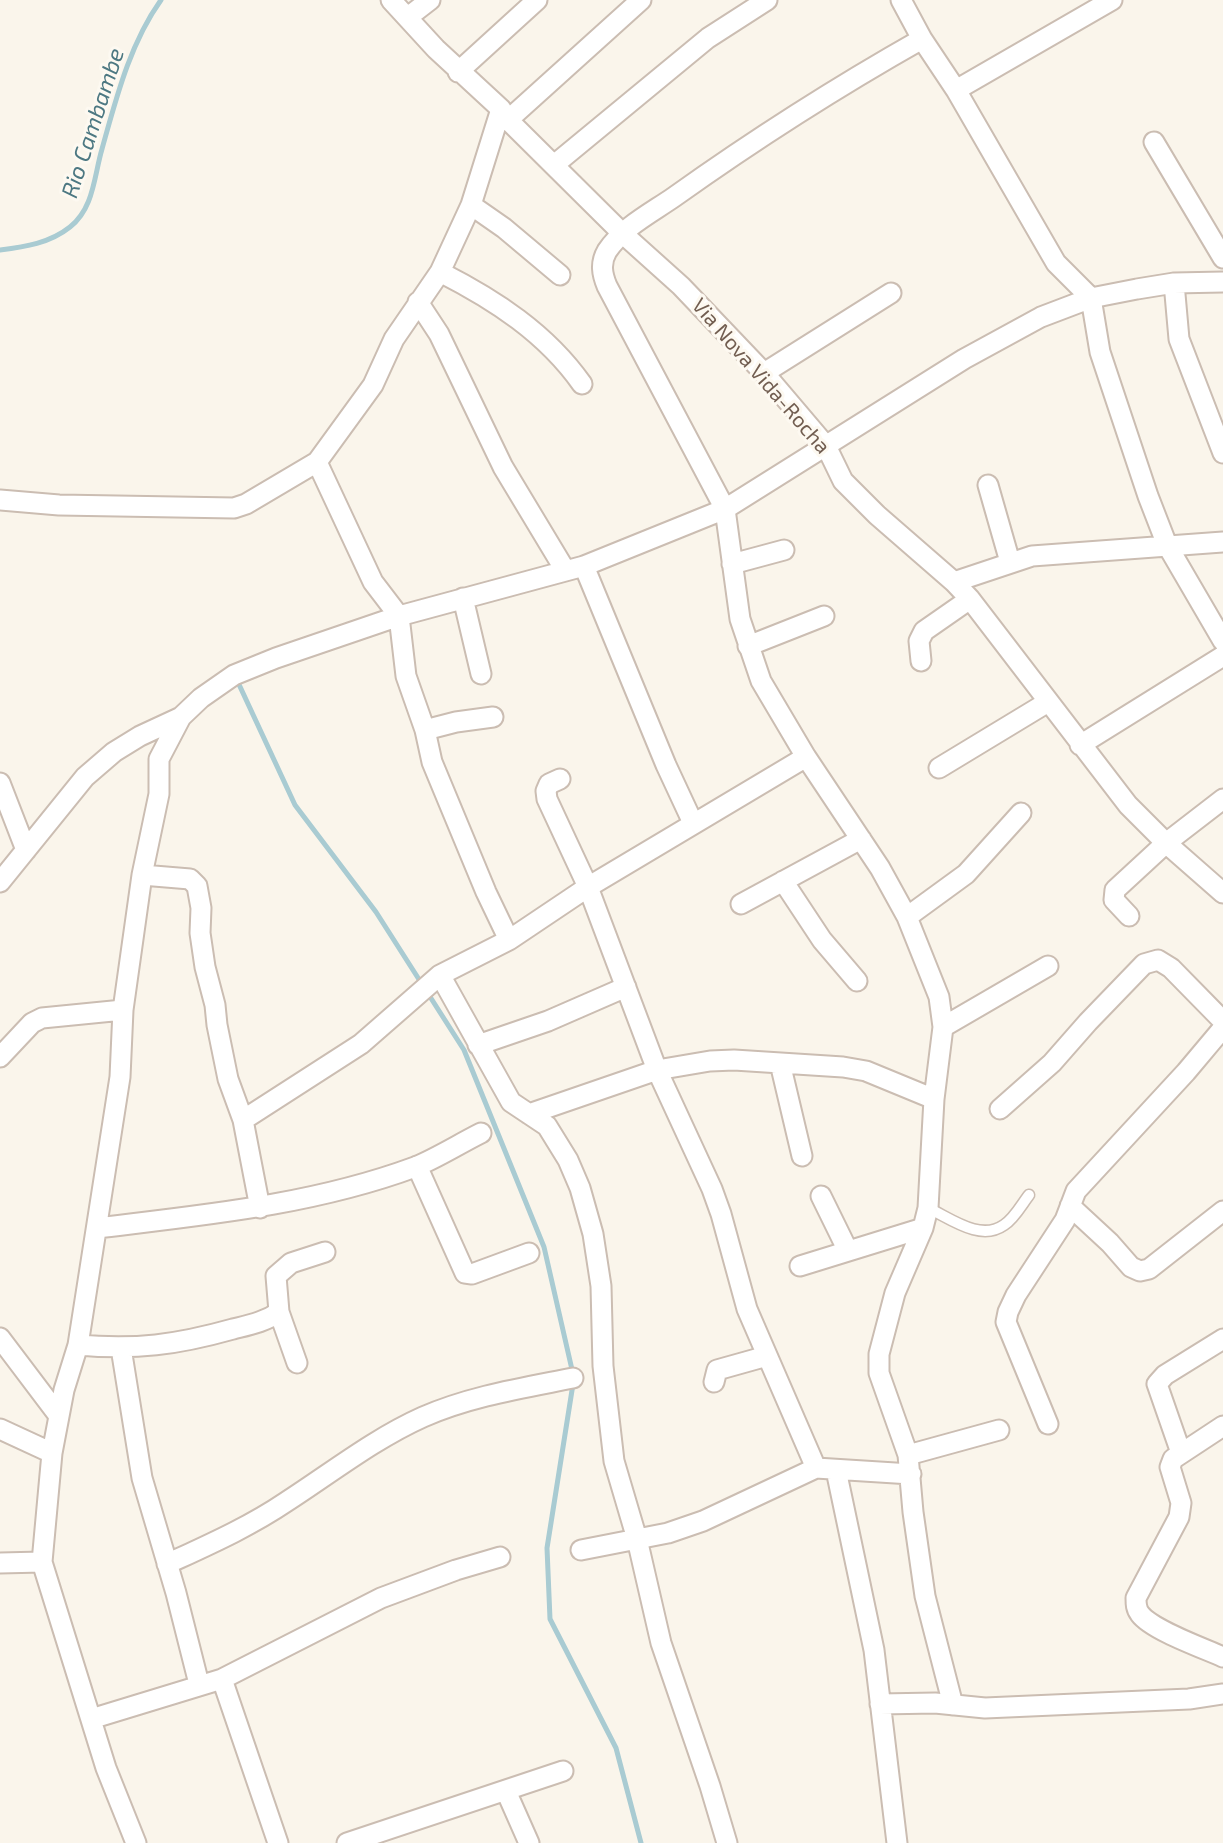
<!DOCTYPE html>
<style>
body{margin:0}
canvas{display:block;background:#faf5eb}
</style>
<canvas width="1223" height="1843"></canvas>
<script>
const c = document.querySelector('canvas').getContext('2d');
c.lineJoin = 'round';
function trace(path, color, width, dash) { c.strokeStyle = color; c.lineWidth = width; c.lineCap = dash ? 'butt' : 'round'; c.setLineDash(dash || []); c.stroke(path); }
function write(font, color, halo, rows, align = 'center') {
  c.font = font + ' "Exo 2",sans-serif'; c.lineWidth = 6; c.setLineDash([]); c.textBaseline = 'middle'; c.strokeStyle = halo; c.fillStyle = color; for (const [text, x, y, turn = 0] of rows) {
    c.save(); c.translate(x, y); c.rotate((+turn || 0) * Math.PI / 180); c.textAlign = isNaN(turn) ? turn : align; if (halo) c.strokeText(text, 0, 0); c.fillText(text, 0, 0); c.restore();
  }
}
const stream = new Path2D(`
 M0,250c25,-3 50,-7 70,-23 24,-19 24,-51 32,-78 14,-50 28,-106 59,-149
 M236,678l59,127 81,107 88,138 80,197 29,127
 M573,1384l-26,164 3,71 66,129 25,95`);
const service = new Path2D(`
 M928,1208c22,10 52,34 76,17 10,-6 18,-21 25,-30`);
const minor = new Path2D(`
 M391,0l45,49 65,60 7,11 114,113 59,53 83,87 62,73 17,35 34,34 77,67 16,17 158,206 38,38 57,50
 M901,0l21,39 34,51 100,173 35,35 9,54 48,144 19,49 56,96
 M408,17l22,-17
 M922,39c-85,48 -168,101 -248,158 -23,16 -51,30 -67,54 -7,12 -5,23 0,35l118,223 15,110 21,62 45,76 74,111 27,49 32,80 4,30 -9,72 -6,109 -5,20 -28,65 -16,61v19l29,82 5,57 12,84 28,109
 M458,72l79,-72
 M956,90l156,-90
 M501,109l-30,96 -31,67 -46,67 -21,46 -56,77 56,120 26,34 7,60 19,54 7,32 54,130 23,48
 M508,120l133,-120
 M1154,142l69,116
 M554,165l154,-127 59,-38
 M471,205l33,23 56,47
 M440,272c55,28 106,61 142,112
 M1174,283l5,56 44,114
 M418,302l21,32 64,133 62,103
 M764,373l127,-80
 M988,485l22,77
 M0,500l59,5 175,3 12,-4 71,-42
 M732,564l52,-14
 M584,566l82,199 27,58
 M954,582l78,-26 191,-14
 M463,598l18,76
 M748,646l76,-30
 M921,661l-2,-20 5,-10 46,-32
 M425,730l31,-8 37,-5
 M1080,745l143,-89
 M939,768l109,-66
 M560,779l-11,5 -3,7 1,8 41,88 69,183 53,-9 24,-1 109,7 23,4 68,28
 M0,783l26,67
 M142,875l48,4 7,7 4,22 -1,25 5,34 10,38 2,20 11,54 15,41 17,88
 M783,881l39,59 35,41
 M0,882l85,-105 29,-25 26,-16 41,-19 20,-19 33,-23 42,-17 123,-42 185,-50 141,-57 239,-150 77,-42 50,-19 46,-9 37,-6 49,-1
 M741,904l120,-65
 M1129,916l-15,-16 1,-10 51,-47 57,-44
 M907,917l59,-43 55,-61
 M440,975l71,127 36,24 21,34 12,28 13,46 8,52 2,80 11,95 23,78 24,104 49,143 17,57
 M943,1027l105,-61
 M478,1045l70,-24 78,-34
 M0,1057l32,-34 10,-5 81,-8
 M780,1063l22,93
 M1000,1109l52,-46 36,-41 56,-58 14,-4 13,8 52,53
 M529,1114l128,-44 55,119 9,25 26,95 69,159
 M243,1120l118,-76 79,-69 69,-35 79,-53 218,-130
 M417,1166l48,107 7,1 57,-21
 M821,1196l27,55
 M1070,1206l40,37 21,24 9,4 9,-2 74,-58
 M97,1228c107,-13 215,-23 318,-61 22,-9 44,-23 66,-34
 M800,1266l123,-38
 M279,1312l18,51
 M0,1338l59,78
 M78,1345c58,5 98,0 155,-16 16,-4 32,-7 46,-17l-3,-36 15,-13 34,-11
 M121,1348l21,130 34,115 23,91
 M714,1382l3,-12 50,-14
 M1048,1424l-42,-102 2,-10 8,-17 49,-75 11,-29 110,-119 37,-44
 M1223,1426l-50,33 -3,8 11,36 -2,14 -43,81c0,6 0,11 4,16 12,16 63,34 83,43
 M0,1429l52,24
 M1181,1453l-24,-69 8,-9 58,-36
 M908,1455l91,-25
 M836,1470l38,180 23,193
 M581,1550l87,-17 35,-12 113,-53 95,6
 M0,1563l42,-1
 M167,1564c41,-19 82,-37 119,-62 45,-29 88,-63 137,-85 48,-21 100,-29 150,-39
 M222,1679l56,164
 M880,1704l55,-1 50,5 204,-9 34,-5
 M91,1719l131,-40 159,-81 75,-28 44,-13
 M506,1791l23,52
 M136,1843l-30,-75 -64,-206 10,-109 12,-63 14,-45 42,-268 3,-67 19,-135 17,-81v-35l22,-42
 M347,1843l216,-72`);
const streetNames = [
 ["Via Nova Vida-Rocha",761,376,49]
];
const waterNames = [
 ["Rio Cambambe",93,123,-72]
];
trace(stream, '#a9cbd2', 5);
trace(service, '#cbbdb2', 13);
trace(minor, '#cbbdb2', 23);
trace(service, '#fff', 10);
trace(minor, '#fff', 19);
write('21px', '#725e51', '#fdf9f1', streetNames);
write('italic 23px', '#4d7882', '#fdf9f1', waterNames);
</script>
